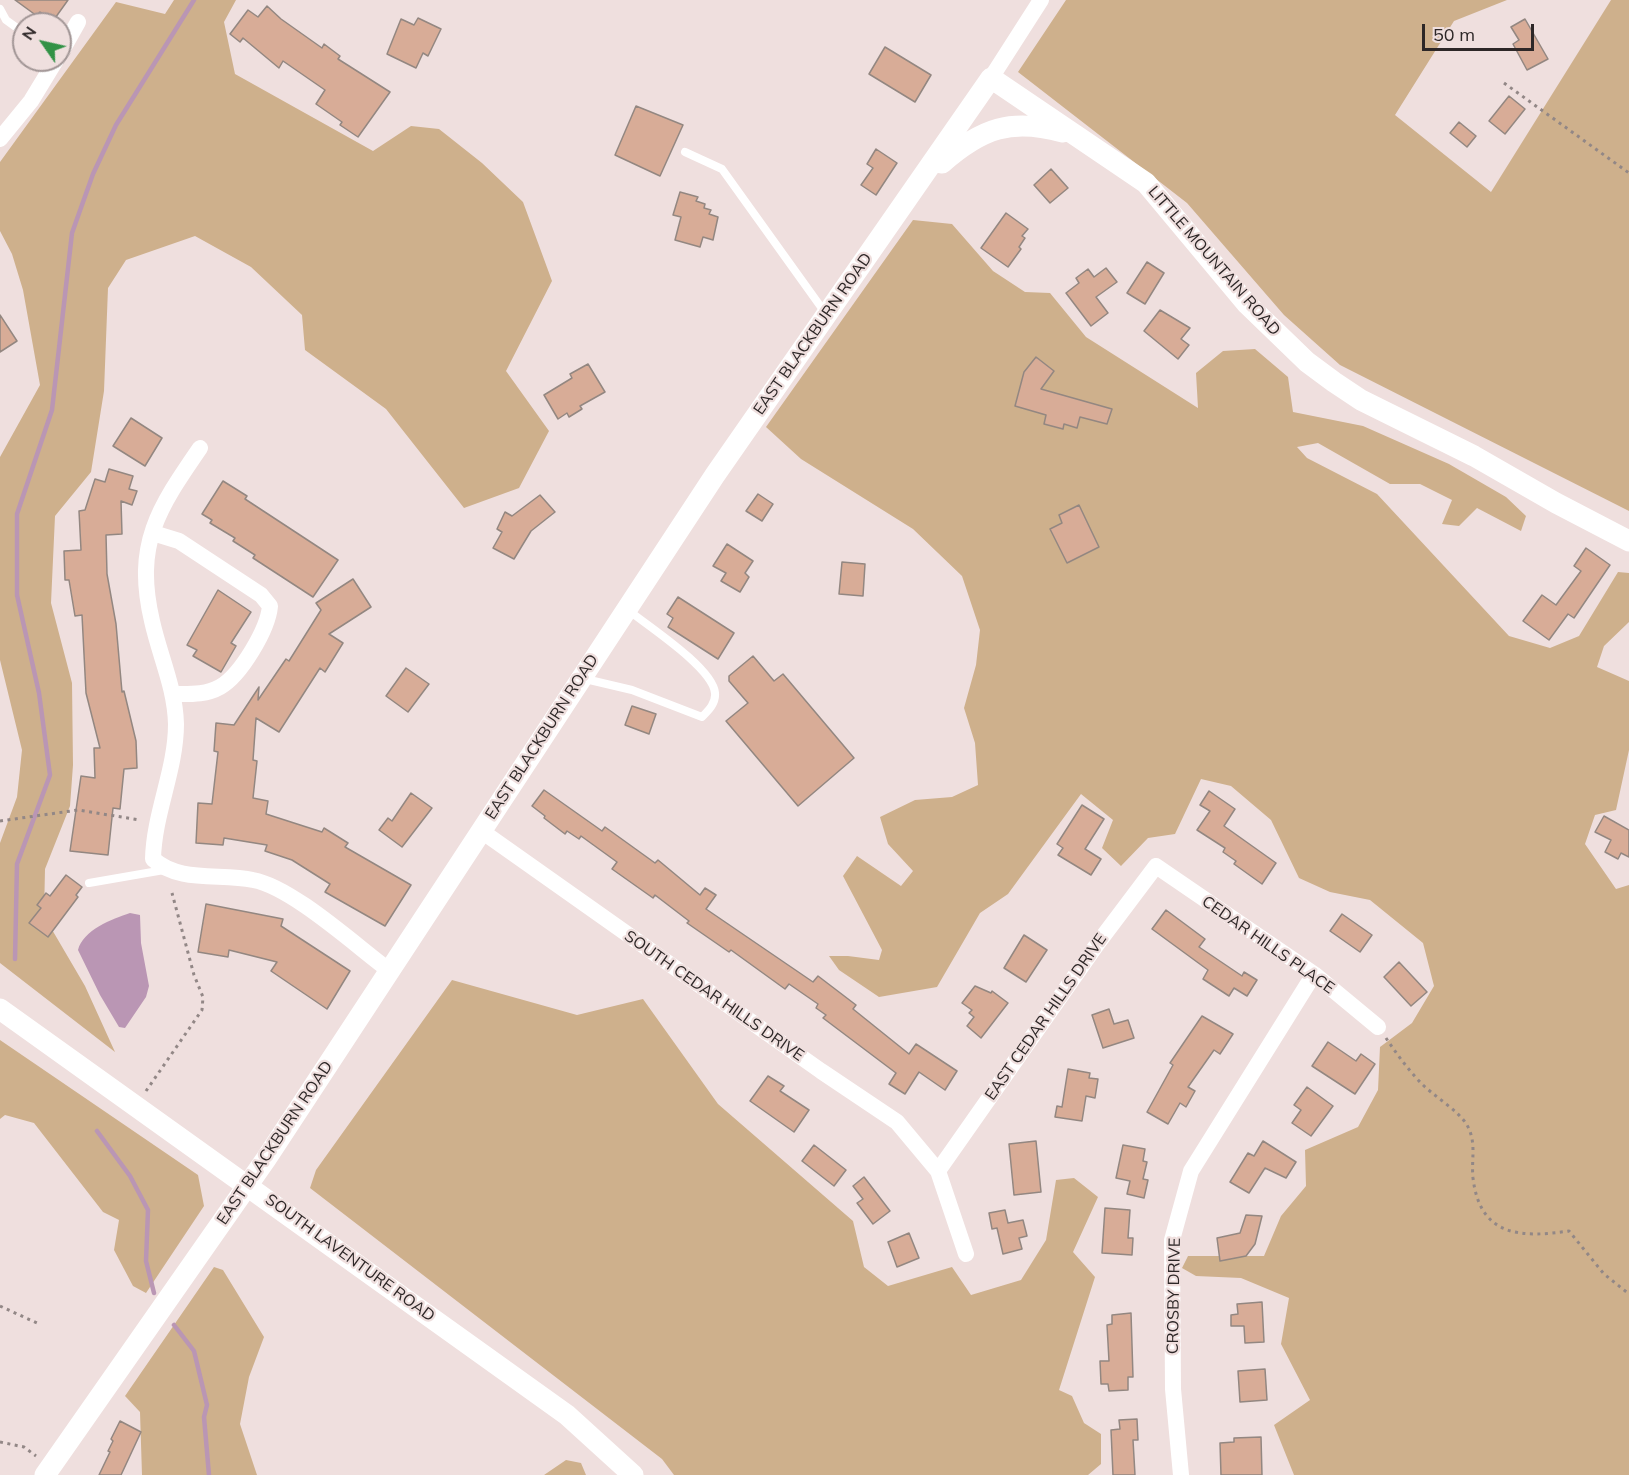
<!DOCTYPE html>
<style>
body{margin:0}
#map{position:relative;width:1629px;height:1475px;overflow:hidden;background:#efdfde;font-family:Mulish,sans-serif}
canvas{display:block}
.north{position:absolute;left:12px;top:12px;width:60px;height:60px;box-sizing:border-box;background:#efdfde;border:2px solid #a19595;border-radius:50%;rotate:304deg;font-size:16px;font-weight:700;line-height:24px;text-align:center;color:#2d2727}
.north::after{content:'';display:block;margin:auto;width:21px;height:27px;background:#329246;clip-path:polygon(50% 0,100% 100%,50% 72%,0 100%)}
.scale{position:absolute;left:1422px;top:24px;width:112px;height:27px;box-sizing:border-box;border:3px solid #2d2727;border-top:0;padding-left:8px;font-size:18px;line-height:21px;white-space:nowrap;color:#2d2727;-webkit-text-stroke:4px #efdfde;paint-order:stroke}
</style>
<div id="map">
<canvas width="1629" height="1475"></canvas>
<div class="north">N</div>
<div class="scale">50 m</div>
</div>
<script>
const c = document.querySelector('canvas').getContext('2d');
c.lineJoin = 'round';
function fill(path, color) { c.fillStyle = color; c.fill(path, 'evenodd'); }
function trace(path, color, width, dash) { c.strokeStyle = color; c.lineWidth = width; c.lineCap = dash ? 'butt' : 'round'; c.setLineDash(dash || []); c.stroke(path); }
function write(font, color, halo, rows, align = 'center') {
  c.font = font + ' Mulish,sans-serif'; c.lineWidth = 4.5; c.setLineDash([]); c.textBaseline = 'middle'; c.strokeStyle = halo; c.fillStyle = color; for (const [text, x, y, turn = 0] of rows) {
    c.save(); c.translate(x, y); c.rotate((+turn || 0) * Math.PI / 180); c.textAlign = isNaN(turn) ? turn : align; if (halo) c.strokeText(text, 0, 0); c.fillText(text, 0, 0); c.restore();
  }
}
const forest = new Path2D(`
 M174,0h62l-12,22 11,52 138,77 38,-25 28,3 43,34 41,39 29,79 -46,90 43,60 -30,57 -55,20 -78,-99 -81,-59 -3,-35 -51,-48 -56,-31 -69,24 -18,28 -4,103 -13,81 -36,44 -4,87 21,80 1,82 -3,41 -25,63 -1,47 41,70 30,66 -115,-89v-120l17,-46 5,-47 -22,-90v-203l40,-72 -17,-95 -11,-36 -12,-23v-69l116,-160 49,12z
 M1066,0h441l-53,21 -59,94 96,77 120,-192h18v511l-289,-146 -56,-50 -97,-112 -169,-131z
 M913,220l39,4 41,47 32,21 25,1 36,44 112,71 -2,-35 27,-22 32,-2 33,28 5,35 70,14 86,38 57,33 20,19 -5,15 -44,-23 -18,18 -17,-2 10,-24 -32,-16h-30l-72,-41 -21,4 10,11 70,36 132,142 41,12 29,-12 39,-64 11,1v49l-25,24 -7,21 32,14v69l-13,60 -21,5 -10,29 31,45 13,-4v590h-335l-20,-50 36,-25 -29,-56 8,-46 -48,-20 -45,-2 -14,-8 6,-12h76l17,-40 25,-30 -1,-36 53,-23 20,-37 2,-43 32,-24 22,-37 -11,-43 -53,-43 -40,-8 -31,-14 -28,-58 -40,-34 -30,-7 -26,55 -27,4 -27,28 -19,-18 11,-28 -32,-26 -73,100 -28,19 -43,74 -58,10 -40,-27 -10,-14h19l31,4 3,-10 -39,-74 14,-20 44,30 12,-15 -25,-27 -8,-27 35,-17 37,-3 26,-12 -3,-42 -11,-35 12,-43 4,-35 -18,-54 -49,-47 -112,-70 -35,-32z
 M452,980l125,35 66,-16 75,105 135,117 11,46 24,19 64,-19 19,28 50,-15 25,-40 10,-60 18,-2 24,19 -25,55 22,25 -36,113 13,6 12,27 17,11v30l-13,11h-414l-12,-16 -352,-271 6,-18z
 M0,1040l198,135 6,31 -58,87 -13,-7 -19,-36 5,-30 -16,-8 -69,-89 -29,-8 -5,4z
 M214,1267l9,3 41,67 -15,40 -9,47 17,51h-115l-2,-63 -15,-16z
 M566,1460l15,3 5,12h-42z`);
const water = new Path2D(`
 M130,913l10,2 1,28 8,43 -3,11 -21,31 -6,-1 -19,-32 -22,-45c5,-20 34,-31 52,-37z`);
const stream = new Path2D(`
 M15,959l2,-95 33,-89 -11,-82 -22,-98v-81l35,-104 20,-177 21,-59 23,-49 78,-125
 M97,1131l33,45 18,34 -2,51 8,32
 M174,1325l20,26 13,54 -3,12 5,58`);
const building = new Path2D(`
 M15,0h53l-15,21 -13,-9 -3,4z
 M267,6l14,13 41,29 2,-4 16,12 -2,3 52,33 -32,45 -18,-12 2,-3 -26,-18 9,-14 -42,-29 -4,7 -36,-30 -3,4 -10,-8 18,-24 10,7z
 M418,18l23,11 -13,27 -5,-3 -7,15 -29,-14 14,-35 13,6z
 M1525,19l23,40 -21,11 -14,-26 6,-4 -8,-13z
 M885,47l46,28 -16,27 -46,-28z
 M1509,96l16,13 -20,25 -16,-13z
 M636,106l47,19 -23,51 -45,-21z
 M1459,122l17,14 -9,11 -17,-14z
 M876,149l21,14 -21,32 -15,-10 12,-17 -6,-4z
 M1051,169l17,19 -18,15 -16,-18z
 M680,192l18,5 -2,4 9,3 -1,4 7,2 -2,4 9,3 -5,23 -10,-3 -3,10 -25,-7 6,-23 -8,-2z
 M1006,213l22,16 -6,7 3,2 -6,9 2,2 -13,18 -27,-19z
 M1147,262l17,11 -19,31 -18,-11z
 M1106,268l11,14 -21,15 12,16 -17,13 -25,-33 13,-10 -3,-5 12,-9 6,8z
 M1160,310l30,18 -9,11 8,6 -11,14 -34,-28z
 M0,315l17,26 -17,11z
 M1036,357l18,14 -13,18 71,20 -5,15 -27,-7 -3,11 -13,-4 -1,5 -19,-5 2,-9 -31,-9 9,-34z
 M588,364l17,28 -25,14 2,3 -13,8 -2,-4 -9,6 -14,-24 28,-17 -2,-4z
 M131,418l31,20 -17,28 -32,-20z
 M109,469l24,7 -4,13 8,2 -5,14 -11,-4 1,33 -16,1 1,39 9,50 6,68 2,-1 12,50 1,27 -13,1 -4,40 -7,-1 -5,47 -38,-4 11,-75 14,2 -1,-30h6l-14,-55 -4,-78 -7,1 -6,-36h-4l-1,-29 17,-1 -2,-39 6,-1 10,-31 10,3z
 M223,481l24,15 -2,3 93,61 -25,37 -60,-39 2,-3 -22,-14 2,-3 -25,-15 2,-3 -10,-6z
 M758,494l15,10 -11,17 -16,-10z
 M540,495l15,17 -24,19 -17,28 -21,-11 9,-16 -5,-3 8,-17 7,4z
 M1079,505l20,42 -32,16 -17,-34 12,-6 -3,-8z
 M727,544l26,17 -8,12 4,4 -9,15 -19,-11 5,-8 -13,-7z
 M1586,548l24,17 -36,53 -6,-4 -19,26 -26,-19 19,-26 14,10 25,-34 -7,-5z
 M842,562l23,2 -2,32 -24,-2z
 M353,579l18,28 -42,27 14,9 -18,29 -5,-4 -41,64 -23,-14 -3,42 4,1 -4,37 15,3 -2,13 56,18 2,-4 24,15 -3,4 66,38 -26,41 -60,-34 5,-8 -38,-24 -27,-9 2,-6 -43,-7 -1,7 -27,-2 2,-40 14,1 6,-52 -4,-1 2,-28 18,2 25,-38 -1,13 28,-41 3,2 32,-51 -5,-7z
 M218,590l33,22 -20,31 5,3 -15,26 -28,-16 4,-6 -10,-5z
 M678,597l56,36 -16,26 -50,-32 5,-9 -6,-4z
 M753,656l21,25 9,-7 71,84 -56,48 -72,-85 22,-18 -19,-22v-5z
 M406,668l23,16 -21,28 -22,-16z
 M632,706l24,8 -7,20 -24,-9z
 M544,790l58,41 3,-4 50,36 3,-3 42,35 5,-7 11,7 -10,14 107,73 5,-6 38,29 -3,4 56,45 7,-10 41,27 -12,19 -26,-18 -14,22 -16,-10 7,-11 -73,-55 3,-3 -10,-7 2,-4 -29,-20 -4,5 -54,-39 -2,2 -42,-29 2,-2 -34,-26 -2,3 -41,-29 5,-7 -36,-26 -2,3 -12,-8 -2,3 -21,-16 1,-2 -13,-10z
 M1209,791l26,18 -11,17 52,37 -14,21 -28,-20 2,-3 -13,-9 2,-4 -28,-18 13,-19 -10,-6z
 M411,793l21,15 -30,39 -23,-17 9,-12 4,3z
 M1082,805l22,14 -19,30 16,10 -10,16 -33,-20 5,-7 -6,-4z
 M1604,816l25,14v27l-8,-4 -3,6 -13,-7 6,-12 -16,-8z
 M66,875l16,12 -6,8 2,2 -30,40 -19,-14 12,-15 -4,-3 9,-12 4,3z
 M206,904l77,15 -2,7 69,45 -23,38 -56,-38 6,-9 -48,-12 -1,7 -30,-5z
 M1166,910l39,29 -6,8 43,29 2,-4 13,8 -10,16 -13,-8 -5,8 -26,-17 5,-9 -56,-41z
 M1342,914l30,21 -12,17 -30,-21z
 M1024,935l23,15 -21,32 -22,-14z
 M1399,962l28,30 -16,14 -27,-29z
 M975,986l16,7 1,-2 16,12 -27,35 -14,-12 7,-9 -5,-4 3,-3 -10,-7z
 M1109,1009l5,15 14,-4 6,18 -31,10 -11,-33z
 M1202,1016l31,18 -13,20 -6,-4 -26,37 7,4 -9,16 -6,-4 -12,21 -21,-12 26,-47 -3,-2z
 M1328,1042l28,19 5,-7 14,10 -20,30 -43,-28z
 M1068,1069l22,4 -1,5 9,1 -3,19 -9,-2 -4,25 -27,-4 2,-11 5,1z
 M768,1076l16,10 -4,5 29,19 -15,22 -44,-31z
 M1307,1087l26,19 -22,30 -19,-13 9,-13 -7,-5z
 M1036,1141l5,51 -27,3 -5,-51z
 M1263,1141l33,21 -10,16 -21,-10 -16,25 -19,-11 18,-29 6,3z
 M814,1145l32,25 -12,16 -32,-25z
 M1123,1145l22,4 -2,12 4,1 -4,17 5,1 -4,18 -17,-4 3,-13 -14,-3z
 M864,1177l26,34 -17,13 -16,-21 6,-4 -10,-13z
 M1105,1208l25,2 -2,28h5l-1,17 -30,-2z
 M1005,1210l3,13 15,-3 4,16 -8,2 3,11 -19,5 -6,-26 -5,1 -3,-16z
 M1246,1215l16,1 -7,28 -9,12 -26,5 -3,-23 23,-5z
 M909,1233l10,25 -22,9 -9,-25z
 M1262,1302l2,40 -19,1 -1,-17h-13v-11l7,-1 -1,-10z
 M1131,1313l2,64h-5v13l-19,1 -1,-7h-7l-1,-23h9l-2,-36 5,-1v-9z
 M1265,1369l2,31 -27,2 -2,-31z
 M1137,1419l1,21h-5l2,35h-22l-2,-45 9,-1 -1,-9z
 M120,1421l21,11 -20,43h-22l11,-23 -2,-1 5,-10 -2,-2z
 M1261,1437l1,38h-41l-1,-32 14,-1v-4z`);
const path = new Path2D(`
 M1504,83l125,90
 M0,821l78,-11 62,10
 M1386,1038c10,15 21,30 34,44 12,13 38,28 47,43 10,18 4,34 6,53 7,59 48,60 96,53l35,43 25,20
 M146,1091l56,-81 1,-13 -9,-22 -22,-82
 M0,1306l37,17
 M0,1442l24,5 12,9`);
const service = new Path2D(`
 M0,9l6,11 18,13
 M685,152l37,17 104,145
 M581,678l51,12 70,27c7,-7 14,-14 13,-24 -2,-25 -67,-67 -87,-83
 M89,883l75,-13`);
const minor = new Path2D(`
 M60,54l18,-32
 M991,78l50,-78
 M0,139l31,-38 25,-41
 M200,448c-42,61 -66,96 -48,173 8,36 23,66 24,103 0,46 -22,89 -23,135 26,24 67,14 100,21 39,7 103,66 137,91
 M153,533l26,8 82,54 9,11c-2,23 -29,69 -50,81 -14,8 -30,7 -46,7
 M480,830l341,241 76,51 41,49 28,83
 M938,1171l160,-228 58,-77 158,108 64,53
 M1181,1475l-8,-86 -1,-149 19,-69 123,-197`);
const tertiary = new Path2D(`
 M942,163c40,-35 69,-45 121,-31
 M0,1009l567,406 66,60
 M45,1475l221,-316 449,-684 276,-397 155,105 101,121 60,58 27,20 27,18 113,56 82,47 73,38`);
const streetNames = [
 ["LITTLE MOUNTAIN ROAD",1214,261,49],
 ["EAST BLACKBURN ROAD",813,334,-55],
 ["EAST BLACKBURN ROAD",542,737,-57],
 ["CEDAR HILLS PLACE",1268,945,35],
 ["SOUTH CEDAR HILLS DRIVE",714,996,35],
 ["EAST CEDAR HILLS DRIVE",1046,1017,-55],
 ["EAST BLACKBURN ROAD",275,1143,-56],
 ["SOUTH LAVENTURE ROAD",350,1258,36],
 ["CROSBY DRIVE",1174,1296,-89]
];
fill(forest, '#ceb08c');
fill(water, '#ba96b4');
trace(stream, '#ba96b4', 4.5);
fill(building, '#d8ac97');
trace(building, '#938781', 1.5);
trace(path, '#928786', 3, [3, 4.5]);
trace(service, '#fff', 8);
trace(minor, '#fff', 16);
trace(tertiary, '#fff', 21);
write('16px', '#2d2727', '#efdfde', streetNames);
</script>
